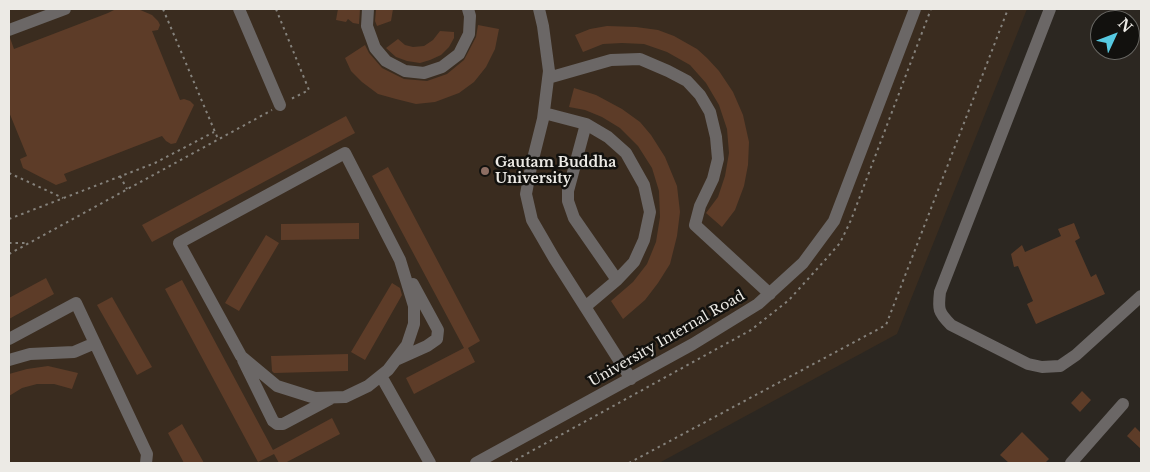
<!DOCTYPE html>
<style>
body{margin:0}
#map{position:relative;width:1150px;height:472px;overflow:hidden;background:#2c2721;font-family:"Libre Baskerville",serif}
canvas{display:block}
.frame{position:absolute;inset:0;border:10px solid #eceae5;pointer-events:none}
.north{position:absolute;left:1090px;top:10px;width:50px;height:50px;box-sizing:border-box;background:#12110e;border:1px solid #696864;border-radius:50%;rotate:47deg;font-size:14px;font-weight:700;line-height:20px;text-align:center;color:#eceae5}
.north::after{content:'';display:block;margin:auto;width:18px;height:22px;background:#56c9e1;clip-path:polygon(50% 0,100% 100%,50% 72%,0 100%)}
</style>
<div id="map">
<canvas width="1150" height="472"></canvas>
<div class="frame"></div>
<div class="north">N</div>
</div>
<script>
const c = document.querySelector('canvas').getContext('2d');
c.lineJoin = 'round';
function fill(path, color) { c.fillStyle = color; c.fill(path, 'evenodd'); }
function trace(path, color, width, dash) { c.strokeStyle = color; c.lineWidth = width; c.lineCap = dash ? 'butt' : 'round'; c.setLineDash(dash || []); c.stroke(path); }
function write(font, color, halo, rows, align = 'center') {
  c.font = font + ' "Libre Baskerville",serif'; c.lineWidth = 5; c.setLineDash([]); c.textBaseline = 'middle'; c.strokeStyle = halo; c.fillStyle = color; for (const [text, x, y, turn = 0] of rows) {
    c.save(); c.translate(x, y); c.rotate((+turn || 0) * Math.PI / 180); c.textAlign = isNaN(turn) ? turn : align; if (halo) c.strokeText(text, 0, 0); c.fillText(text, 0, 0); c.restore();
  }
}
const education = new Path2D(`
 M9,9h1018l-130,325 -238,129h-650z`);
const building = new Path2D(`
 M116,9h22l14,6 6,6 2,4 -2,5 -6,1 28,69 4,-1 6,2 4,4 -18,38 -5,1 -5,-3 -4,-5 -98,38 3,7 -11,4 -33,-17 -3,-9 7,-3 -18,-44v-74h1l4,11 94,-36z
 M338,9h22l-1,15 -6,-1 -5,-4 -2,3 -10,-2z
 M376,9h17l-2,12 -14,5 -2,-5z
 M478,25l21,4 -4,20 -9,18 -12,15 -15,11 -24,9 -19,2 -20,-5 -18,-5 -16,-12 -11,-11 -6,-13 20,-13 4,8 13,15 22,11 23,2 20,-7 17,-14 12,-23z
 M607,26l29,1 22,3 16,6 23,13 10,9 12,13 14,21 10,23 6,27 -1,23 -4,21 -9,24 -13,17 -16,-14 12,-16 7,-21 4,-23 -2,-24 -8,-24 -13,-22 -16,-18 -23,-13 -23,-8 -22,-1 -19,1 -20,8 -8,-17 15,-6z
 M440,31l14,1v6l-5,9 -8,8 -11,5 -10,3 -13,-2 -11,-4 -10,-9 12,-9 7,6 8,2 11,-1 9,-6z
 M574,88l22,7 26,14 18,13 11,13 14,22 12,29 3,26 -3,24 -7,28 -12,19 -13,17 -22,19 -12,-18 22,-19 14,-18 9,-22 4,-25 -1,-26 -7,-23 -14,-22 -18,-18 -18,-11 -17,-7 -16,-3z
 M346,116l9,17 -203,109 -10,-17z
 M388,167l92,174 -12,7 7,14 -61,32 -8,-16 58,-30 -92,-172z
 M359,223v16l-78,1v-16z
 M1074,223l6,15 -5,3 16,36 5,-3 9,20 -69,30 -9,-20 6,-3 -15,-35 -4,1 -3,-13 11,-9 3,7 36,-16 -3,-7z
 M266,235l13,8 -40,68 -14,-8z
 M46,278l8,16 -45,25v-21z
 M182,280l91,170 59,-32 8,16 -55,29h-6l-5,-9 -16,8 -93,-173z
 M392,283l8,5 2,7 -37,65 -14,-8z
 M112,297l40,70 -15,8 -40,-70z
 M348,354v17l-74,2 -2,-2 -1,-15z
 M48,366l30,7 -6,16 -18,-5h-17l-15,4 -13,8v-22l18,-5z
 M1082,391l9,9 -11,12 -9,-9z
 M182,424l22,39h-20l-16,-30z
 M1135,427l6,6v16l-14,-13z
 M1022,432l27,27 -4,4h-36l-9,-8z`);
const path = new Path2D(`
 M163,9l55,130
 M276,9l33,81 -20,10
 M9,173l54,25
 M120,176l7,13
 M9,219l146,-56 59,-31
 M9,243h16
 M9,254l263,-144
 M510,463l241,-133 38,-30 37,-41 14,-16 11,-23 80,-211
 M629,463l257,-138 122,-316`);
const minor = new Path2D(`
 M239,9l41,96
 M368,9l-1,17 8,22 11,13 19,10 19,2 18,-6 17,-13 10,-20 1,-18 -2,-7
 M539,9l4,17 6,45 -6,48 -12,48 -5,27 6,26 22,38 77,121
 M1050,9l-110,283c-2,17 -2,20 11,33l77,39 14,3 18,-1 16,-11 65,-59
 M9,30l56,-21
 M548,78l63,-18 29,-1 28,12 19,10 13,14 10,17 6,25 2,22 -5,20 -13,27 -5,19 75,69
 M544,113l42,11 22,13 18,16 18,32 6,27 -6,28 -10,22 -17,18 -32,27
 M586,124l-18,67v10l6,17 43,62
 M345,153l55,107 14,46v18l-7,21 -19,25 -20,16 -23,11 -30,1 -38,-12 -36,-30 -62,-113z
 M9,339l67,-36 71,151 -1,9
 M398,359l29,-13 10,-7 1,-9 -25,-46
 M9,360l21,-6 44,-2 21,-9
 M243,360l30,61 4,3h6l47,-25
 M381,376l49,87
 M476,463l217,-119 65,-40 45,-41 31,-42 81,-212
 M1071,463l52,-59`);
const markers = [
 [485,171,5,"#8d6e63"]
];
const poiNames = [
 ["Gautam Buddha",495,163],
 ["University",495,179]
];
const streetNames = [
 ["University Internal Road",667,339,-30]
];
fill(education, '#3a2c1f');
fill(building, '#5d3c28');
trace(path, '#85827c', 2, [2.5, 4]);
trace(minor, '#6b6766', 12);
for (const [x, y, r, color] of markers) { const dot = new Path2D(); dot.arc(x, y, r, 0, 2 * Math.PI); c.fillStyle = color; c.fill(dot); trace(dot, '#12110e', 2); }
write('bold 14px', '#eceae5', '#12110e', poiNames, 'left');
write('14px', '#eceae5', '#12110e', streetNames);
</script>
